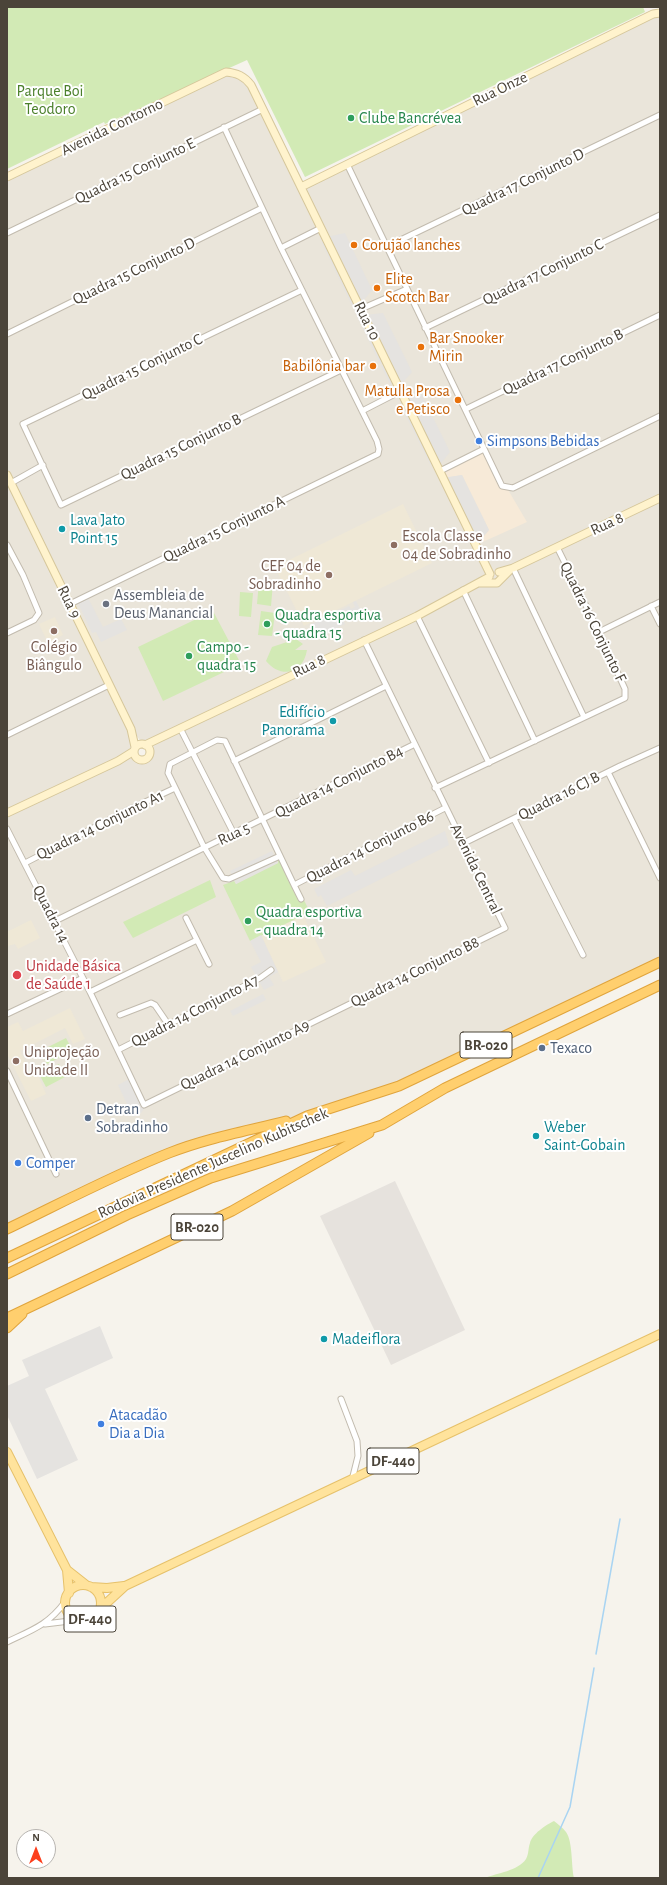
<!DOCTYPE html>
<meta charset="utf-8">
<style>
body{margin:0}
#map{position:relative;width:667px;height:1885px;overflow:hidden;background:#f6f3ec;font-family:"Alegreya Sans",sans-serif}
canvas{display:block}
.frame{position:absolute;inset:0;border:8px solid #4b4439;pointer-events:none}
.north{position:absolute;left:16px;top:1829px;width:40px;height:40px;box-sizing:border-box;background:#fff;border:1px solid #b7b4b0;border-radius:50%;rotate:0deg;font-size:11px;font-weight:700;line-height:16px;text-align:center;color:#4b4439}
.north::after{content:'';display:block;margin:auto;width:14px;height:18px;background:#fc3f1d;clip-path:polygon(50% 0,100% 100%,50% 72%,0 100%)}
</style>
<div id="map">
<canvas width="667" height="1885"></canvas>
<div class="frame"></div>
<div class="north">N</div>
</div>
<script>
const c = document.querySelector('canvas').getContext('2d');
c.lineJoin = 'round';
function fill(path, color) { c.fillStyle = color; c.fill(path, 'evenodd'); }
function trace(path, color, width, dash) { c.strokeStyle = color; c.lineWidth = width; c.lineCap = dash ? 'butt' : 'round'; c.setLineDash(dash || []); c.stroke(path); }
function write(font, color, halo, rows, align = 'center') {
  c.font = font + ' "Alegreya Sans",sans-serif'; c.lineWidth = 4; c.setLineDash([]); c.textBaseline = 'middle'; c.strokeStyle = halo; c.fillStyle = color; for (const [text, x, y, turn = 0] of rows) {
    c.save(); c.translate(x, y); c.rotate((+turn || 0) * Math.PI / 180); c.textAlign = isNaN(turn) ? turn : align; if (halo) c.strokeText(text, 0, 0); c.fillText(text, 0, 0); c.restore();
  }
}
const residential = new Path2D(`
 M660,14v947l-261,125 -92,30 -106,26 -194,82v-1047l219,-105 19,5 56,110zM454,594l-90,46 -127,60zM132,730l11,14 19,-7 -13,14 -3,7 -6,1 -4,-2 -17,3 16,-13z`);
const commercial = new Path2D(`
 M484,449l43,73 -51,23 13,-15 -27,-55 -19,3 -3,-7z`);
const industrial = new Path2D(`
 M395,1181l70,149 -74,35 -71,-149z`);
const education = new Path2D(`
 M403,504l29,59 -128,63 -29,-59z
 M55,617l8,18 -15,8 -9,-19z
 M303,915l23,47 -43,20 -22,-47z
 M31,920l9,18 -22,11 -3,-5 -8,2v-14z
 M70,1008l15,31 -12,5 -8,-16 -45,23 11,24 6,-2 9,21 -15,7 -24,-47v-27l11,-5 5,9z`);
const green = new Path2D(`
 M7,7h636l2,5 -340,165 -58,-117 -142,64 -1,-2 -97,47z
 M259,582l14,1 -2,23 -14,-2z
 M240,592l13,1 -2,24 -12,-1z
 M213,611l28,53 -78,37 -25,-54z
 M261,611l14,2 -3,23 -14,-1z
 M296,639l7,5 -8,6h12c-4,24 -26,29 -41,11l6,-14z
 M278,859l6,2 26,51 -60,29 -27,-56 11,-4 2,3 42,-21z
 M210,880l6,17 -83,41 -10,-16z
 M66,1038l7,13 -26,13 -7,-13z
 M59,1064l6,13 -19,10 -7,-13z
 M554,1821c4,3 9,7 12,11 7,10 5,33 8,46h-89c12,-5 33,-7 41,-19 3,-5 2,-11 4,-16 2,-9 16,-18 24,-22z`);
const parking = new Path2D(`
 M345,233l27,57 -13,16 5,9 19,-2 29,59 -13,15 -9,-3 -9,-18 6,-3 -1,-3 -6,4 -58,-121 4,-6z
 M422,395l28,57 -12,15 -8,-3 -30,-60 3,-8z
 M462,475l27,55 -13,15 -33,-67z
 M87,596l16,31 18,-8 6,11 -26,12 -5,-10 -4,1 -15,-32z
 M356,601l7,14 -13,6 -2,-3 -5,2 2,4 -26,13 -7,-13 37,-18 2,3 4,-2 -2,-5z
 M445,831l4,14 -122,61 -6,-11 -3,2 -4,-8 37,-19 4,6z
 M272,851l6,12 -42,21 -6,-13z
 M261,935l17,37 -9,5 5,8 -10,5 -13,-23 10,-5 -11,-21z
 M263,994l3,6 -33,16 -3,-5z
 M133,1077l13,29 -5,7 -8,4 -15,-32z
 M100,1326l13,32 -68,31 33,71 -41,19 -30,-64v-29l22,-10 -7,-16z`);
const stream = new Path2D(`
 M596,1654l24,-135
 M538,1878l32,-71 24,-139`);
const street = new Path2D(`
 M347,164l155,322 11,2 147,-72
 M7,233l256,-124
 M386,247l274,-132
 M281,248l40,-20
 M302,290l-279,134 38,81 280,-135
 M361,309l46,-20
 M425,328l235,-113
 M7,334l255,-126
 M466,409l194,-94
 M362,411l39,-20
 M440,471l44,-22
 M11,483l32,-18
 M7,545l16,30 16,38 -5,7 -27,13
 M513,568l71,149
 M463,590l72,151
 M70,604l308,-150 1,-5 -2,-8 -96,-193 -57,-121
 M651,606l9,18
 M417,616l72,147
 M599,632l61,-30
 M180,728l54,106
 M7,735l102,-50
 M234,761l152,-75
 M608,772l52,106
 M435,788l190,-90v-9l-26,-57 -42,-85
 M514,819l69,136
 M7,829l83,163 54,113 361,-177 -141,-288
 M464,843l156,-77 40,-18
 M280,856l-51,23 -6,-1 -19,-31 -36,-74 2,-9 47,-24 8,1 69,144 7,14
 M25,863l101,-52 49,-23
 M294,885l151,-77
 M186,918l23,46
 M55,921l360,-177
 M90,992l107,-52
 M7,1014l76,-36
 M120,1015l31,-12 4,2 13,19
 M118,1050l142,-72 11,-8
 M7,1071l49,103
 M341,1399l16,42 1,15 -6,24
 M45,1624l33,-4
 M7,1642c25,-12 41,-17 58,-40`);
const secondary = new Path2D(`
 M7,177l219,-105c11,1 18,4 25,13l239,489
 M301,187l352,-173 7,-1
 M7,475l124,254 4,18
 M499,572l14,-4 147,-70
 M479,583h18l12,-12
 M134 752a8 8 0 1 1 16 0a8 8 0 1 1-16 0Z
 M145,745l272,-129 72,-39
 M7,813l111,-52 16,-10`);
const primary = new Path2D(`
 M7,1452l60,118 19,15
 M67,1570l2,23
 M65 1603a18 18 0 1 1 36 0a18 18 0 1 1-36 0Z
 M91,1587l16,1 17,-2
 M100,1609l25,-23 535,-252`);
const highway = new Path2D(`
 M7,1229c54,-26 107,-54 162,-76 38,-15 78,-22 117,-32
 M7,1258l300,-142 92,-30 261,-124
 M7,1274l120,-59 84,-37 171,-53 63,-37 215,-103
 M7,1318l225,-107 137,-78
 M7,1328l15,-14`);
const markers = [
 [351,118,4,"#2e9e5b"],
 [354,245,4,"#e8710a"],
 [377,288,4,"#e8710a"],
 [421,347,4,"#e8710a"],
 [373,366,4,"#e8710a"],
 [458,400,4,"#e8710a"],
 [479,441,4,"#3f7fe0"],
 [62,529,4,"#0f9aa8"],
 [394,545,4,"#8d6e63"],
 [329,575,4,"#8d6e63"],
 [106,604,4,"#6b7280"],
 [267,624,4,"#2e9e5b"],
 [54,631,4,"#8d6e63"],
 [189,656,4,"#2e9e5b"],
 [333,721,4,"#0f9aa8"],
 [248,921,4,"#2e9e5b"],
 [17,975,5,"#e0444e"],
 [542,1048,4,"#5c6f8a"],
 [16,1061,4,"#8d6e63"],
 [88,1118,4,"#5c6f8a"],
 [536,1136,4,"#0f9aa8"],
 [18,1163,4,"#3f7fe0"],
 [324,1339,4,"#0f9aa8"],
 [101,1424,4,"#3f7fe0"]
];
const shields = [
 [486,1045,52],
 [197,1227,52],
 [393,1461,52],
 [90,1619,52]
];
const shieldNames = [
 ["BR-020",486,1045],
 ["BR-020",197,1227],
 ["DF-440",393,1461],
 ["DF-440",90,1619]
];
const streetNames = [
 ["Rua Onze",500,89,-26],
 ["Avenida Contorno",112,127,-26],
 ["Quadra 15 Conjunto E",135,171,-26],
 ["Quadra 17 Conjunto D",523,182,-26],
 ["Quadra 15 Conjunto D",134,271,-26],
 ["Quadra 17 Conjunto C",543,272,-26],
 ["Rua 10",367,321,64],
 ["Quadra 17 Conjunto B",563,362,-26],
 ["Quadra 15 Conjunto C",142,367,-26],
 ["Quadra 15 Conjunto B",181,447,-26],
 ["Rua 8",607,524,-25],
 ["Quadra 15 Conjunto A",224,529,-26],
 ["Rua 9",69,602,64],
 ["Quadra 16 Conjunto F",593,622,64],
 ["Rua 8",309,666,-26],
 ["Quadra 14 Conjunto B4",339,782,-27],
 ["Quadra 16 CJ B",559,796,-27],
 ["Quadra 14 Conjunto A1",100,825,-26],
 ["Rua 5",234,834,-25],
 ["Quadra 14 Conjunto B6",370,847,-27],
 ["Avenida Central",476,869,64],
 ["Quadra 14",51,914,63],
 ["Quadra 14 Conjunto B8",415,972,-26],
 ["Quadra 14 Conjunto A7",195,1011,-27],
 ["Quadra 14 Conjunto A9",245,1055,-26],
 ["Rodovia Presidente Juscelino Kubitschek",213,1163,-24]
];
const parkNames = [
 ["Parque Boi",50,91],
 ["Teodoro",50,109]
];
const leisureNames = [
 ["Clube Bancrévea",359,118],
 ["Quadra esportiva",275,615],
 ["- quadra 15",275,633],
 ["Campo -",197,647],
 ["quadra 15",197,665],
 ["Quadra esportiva",256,912],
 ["- quadra 14",256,930]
];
const foodNames = [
 ["Corujão lanches",362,245],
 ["Elite",385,279],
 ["Scotch Bar",385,297],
 ["Bar Snooker",429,338],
 ["Mirin",429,356],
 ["Babilônia bar",365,366,"right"],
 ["Matulla Prosa",450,391,"right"],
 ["e Petisco",450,409,"right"]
];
const shopNames = [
 ["Simpsons Bebidas",487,441],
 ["Comper",26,1163],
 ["Atacadão",109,1415],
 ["Dia a Dia",109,1433]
];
const cultureNames = [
 ["Lava Jato",70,520],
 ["Point 15",70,538],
 ["Edifício",325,712,"right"],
 ["Panorama",325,730,"right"],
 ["Weber",544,1127],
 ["Saint-Gobain",544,1145],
 ["Madeiflora",332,1339]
];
const educationNames = [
 ["Escola Classe",402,536],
 ["04 de Sobradinho",402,554],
 ["CEF 04 de",321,566,"right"],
 ["Sobradinho",321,584,"right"],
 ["Colégio",54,647,"center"],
 ["Biângulo",54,665,"center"],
 ["Uniprojeção",24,1052],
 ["Unidade II",24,1070]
];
const worshipNames = [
 ["Assembleia de",114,595],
 ["Deus Manancial",114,613]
];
const healthNames = [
 ["Unidade Básica",26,966],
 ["de Saúde 1",26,984]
];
const serviceNames = [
 ["Texaco",550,1048],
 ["Detran",96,1109],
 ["Sobradinho",96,1127]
];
fill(residential, '#eae5da');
fill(commercial, '#f7ead8');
fill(industrial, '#e6e2dd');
fill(education, '#efe8d6');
fill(green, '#d2eab5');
fill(parking, '#e5e3e0');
trace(stream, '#a9d4f2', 1.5);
trace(street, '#c2bbae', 7);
trace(secondary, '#d6c79b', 9);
trace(primary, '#e6c16a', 10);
trace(highway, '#e0a43c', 11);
trace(street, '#fff', 5);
trace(secondary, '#fff3cd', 7);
trace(primary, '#ffe39c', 8);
trace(highway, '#ffcf6e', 9);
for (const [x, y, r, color] of markers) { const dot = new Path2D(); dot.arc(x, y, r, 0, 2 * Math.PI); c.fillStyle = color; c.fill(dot); trace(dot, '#fff', 1.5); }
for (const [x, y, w] of shields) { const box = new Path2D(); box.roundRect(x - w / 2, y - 13, w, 26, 3); c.fillStyle = '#fff'; c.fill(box); trace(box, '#4b4439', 1); }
write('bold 15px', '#4b4439', null, shieldNames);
write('16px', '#4b4439', '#fff', streetNames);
write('16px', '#4a7f2a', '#fff', parkNames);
write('16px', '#27864d', '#fff', leisureNames, 'left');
write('16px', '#c56008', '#fff', foodNames, 'left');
write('16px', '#366cbe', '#fff', shopNames, 'left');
write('16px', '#0d838f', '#fff', cultureNames, 'left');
write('16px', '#785e54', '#fff', educationNames, 'left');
write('16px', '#5b616d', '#fff', worshipNames, 'left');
write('16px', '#be3a42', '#fff', healthNames, 'left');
write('16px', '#4e5e75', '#fff', serviceNames, 'left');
</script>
